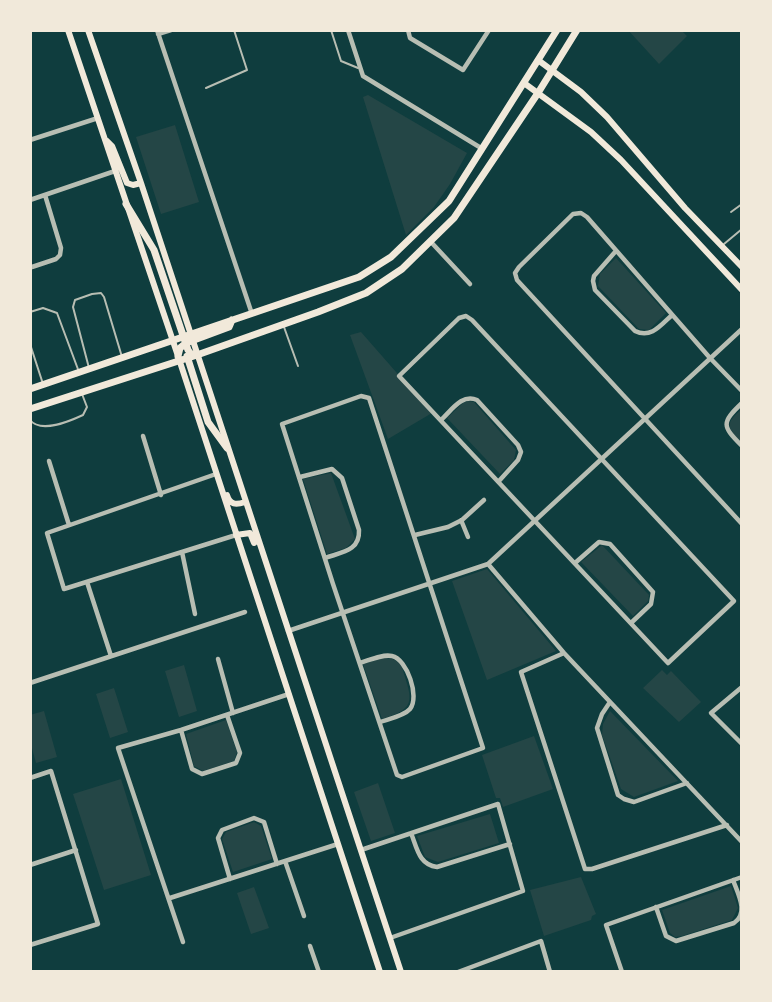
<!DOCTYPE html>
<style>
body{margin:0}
#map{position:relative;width:772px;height:1002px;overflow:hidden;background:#0f3d3e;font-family:"Work Sans",sans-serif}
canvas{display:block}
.frame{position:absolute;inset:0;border:32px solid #f1e9da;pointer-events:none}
</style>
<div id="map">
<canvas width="772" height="1002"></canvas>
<div class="frame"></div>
</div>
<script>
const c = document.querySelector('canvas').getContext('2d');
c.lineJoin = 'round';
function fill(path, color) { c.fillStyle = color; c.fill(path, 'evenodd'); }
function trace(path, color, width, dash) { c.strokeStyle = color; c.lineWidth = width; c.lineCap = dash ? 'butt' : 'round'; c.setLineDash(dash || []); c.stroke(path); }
const green = new Path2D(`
 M628,30h53l6,6 -28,28z
 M368,95l99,58 -17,31 -16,23 -28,28 -43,-138z
 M175,125l24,77 -38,12 -25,-77z
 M616,258l50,55 -17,17 -10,-1 -41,-43 2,-12z
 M361,332l71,81 -44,26 -38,-104z
 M468,401l6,1 42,48 -2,10 -14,14 -53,-56 16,-15z
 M742,409v34c-15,-16 -18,-19 0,-34z
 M331,473l24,66 -9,9 -19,6 -24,-75z
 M602,545l47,50 -1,6 -15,15 -52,-54z
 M487,569l69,82 -69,29 -35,-99z
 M384,658l9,1 8,5c9,32 20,44 -19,55l-19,-55z
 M184,665l13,46 -18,6 -14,-46z
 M662,670l5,5 4,-4 30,31 -22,20 -36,-34z
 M114,688l14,44 -18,6 -14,-44z
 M44,711l13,46 -21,6 -6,-22v-26z
 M610,711l68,70 -44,16 -13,-8 -19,-54 1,-11z
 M226,720l11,32 -3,9 -31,10 -9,-5 -8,-32z
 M534,736l19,53 -50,18 -3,-9h-4l-14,-43z
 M121,779l30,96 -47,15 -31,-96z
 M378,783l17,50 -24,8 -17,-49z
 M490,814l9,29 -61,19 -13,-5 -8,-21z
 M254,822l7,4 11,33 -39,13 -11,-33 4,-7z
 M581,877l15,37 -4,2 -1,4 -47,16 -14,-46z
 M731,886l7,22 -6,12 -50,16 -7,1 -5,-4 -8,-23z
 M254,887l15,41 -18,6 -14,-41z`);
const service = new Path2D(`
 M331,30l10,31 17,7
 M206,88l41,-18 -13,-40
 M731,212l11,-8
 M724,244l18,-15
 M30,312l13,-4 14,5 22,59
 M284,327l14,39
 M30,344l13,40
 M89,368l-16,-61 2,-7 17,-6 9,-1 3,4 18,60
 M30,420c11,14 40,1 53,-5l4,-8 -5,-13`);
const minor = new Path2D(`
 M157,30l95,284
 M348,30l15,46 118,72
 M408,30l2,8 53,32 26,-40
 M158,34l13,-4
 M30,140l68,-22
 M30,200l85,-29
 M431,242l39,42
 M615,252l-21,24 -1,5 2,9 40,41c16,8 26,-6 37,-16
 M32,267l24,-8 4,-4 1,-7 -16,-53
 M466,316l6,4 262,281 -66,62 -269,-287 60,-58z
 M742,391l-32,-33 -123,-141 -6,-4 -8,1 -54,53 -4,6 2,7 225,244
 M361,396l8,2 114,350 -81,29 -5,-2 -64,-191 -51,-160z
 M742,403c-21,20 -20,23 0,43
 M441,420c10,-9 21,-27 36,-20l41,45 3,7 -3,8 -19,21
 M143,436l18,59
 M49,461l20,64
 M216,474l-169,59 17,56 172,-54
 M300,477l32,-8 10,9 17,52c1,21 -17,22 -34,28
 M461,520l7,17
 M415,535l33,-8 14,-7 22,-20
 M182,552l13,62
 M575,563l24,-21 11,2 43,48 -2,12 -20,19
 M488,564l76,89 178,189
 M87,582l24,74
 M288,631l200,-67 254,-235
 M564,653l-43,19 64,197h7l135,-44
 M218,659l15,54
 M360,663c10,-3 22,-9 32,-7 15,3 28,41 18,53 -6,7 -21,10 -30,13
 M30,683l215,-71
 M742,687l-31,26 31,31
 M610,702l-8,12 -5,14 21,67 6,4 10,3 53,-19
 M181,730l11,39 10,5 34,-11 4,-10 -13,-38
 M30,778l21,-7 47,153 -68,21
 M411,833c6,15 8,32 26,34l73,-23
 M361,850l137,-46 25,87 -133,47
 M285,861l19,55
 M30,865l46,-15
 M230,879l-12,-41 4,-8 32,-12 10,4 13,42
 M170,898l168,-54
 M656,907l10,29 10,5 58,-18c15,-10 4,-29 -1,-43
 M183,942l-65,-194 63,-18 108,-36
 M310,946l9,26
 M458,972l83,-31 9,31
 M622,972l-16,-47 136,-48`);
const secondary = new Path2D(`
 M68,30l110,326 202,616
 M88,30l53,153 260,789
 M538,60l43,32 26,25 78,91 57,59
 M524,83l67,49 30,28 121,130
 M107,141l5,5 15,37 6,2 8,-2
 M227,495c3,10 9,10 18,7
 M236,535l14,-2 4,10`);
const primary = new Path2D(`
 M126,204l28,46 34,100 3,4 6,1
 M178,356l2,-8 6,-5 43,-16 3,-7
 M187,356l21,66 19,26
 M30,389l329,-112 32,-20 58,-56 108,-171
 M30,409l167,-54 121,-43 48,-19 36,-24 52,-51 84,-125 39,-63`);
fill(green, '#244646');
trace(service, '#b8beb3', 2);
trace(minor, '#b8beb3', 4.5);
trace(secondary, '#f1e9da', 6);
trace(primary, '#f1e9da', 7);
</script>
